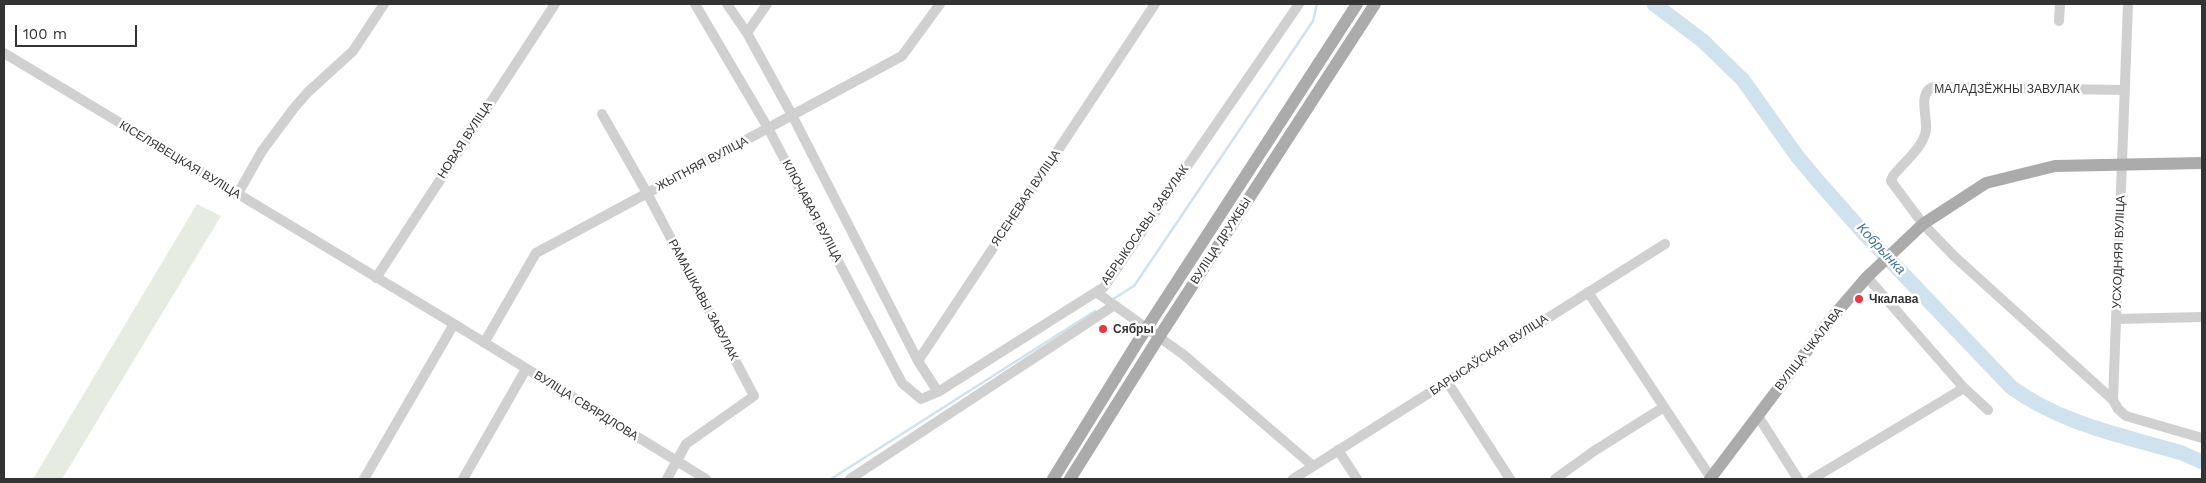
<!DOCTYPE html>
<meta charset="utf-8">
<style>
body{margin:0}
#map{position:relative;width:2206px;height:483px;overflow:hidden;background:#fff;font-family:"Work Sans",sans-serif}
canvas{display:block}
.frame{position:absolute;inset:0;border:5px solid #333;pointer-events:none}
.scale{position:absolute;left:15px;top:25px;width:122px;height:22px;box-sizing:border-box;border:2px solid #333;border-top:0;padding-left:6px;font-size:15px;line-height:18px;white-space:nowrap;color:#333;-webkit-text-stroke:4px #fff;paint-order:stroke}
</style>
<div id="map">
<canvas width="2206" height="483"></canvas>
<div class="frame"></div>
<div class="scale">100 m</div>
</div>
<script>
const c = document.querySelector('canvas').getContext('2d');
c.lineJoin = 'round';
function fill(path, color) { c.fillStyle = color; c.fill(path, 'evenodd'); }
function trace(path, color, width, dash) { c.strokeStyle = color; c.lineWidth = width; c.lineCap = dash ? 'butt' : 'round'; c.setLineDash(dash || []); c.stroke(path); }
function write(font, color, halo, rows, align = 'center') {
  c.font = font + ' "Work Sans",sans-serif'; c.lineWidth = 5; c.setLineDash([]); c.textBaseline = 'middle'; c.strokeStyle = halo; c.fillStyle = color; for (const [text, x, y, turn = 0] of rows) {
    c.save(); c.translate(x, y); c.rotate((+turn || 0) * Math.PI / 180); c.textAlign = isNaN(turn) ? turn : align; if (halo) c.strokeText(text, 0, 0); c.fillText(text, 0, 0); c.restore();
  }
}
const green = new Path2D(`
 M197,204l24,12 -159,263h-29z`);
const stream = new Path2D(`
 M1113,299l21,-13 179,-265 4,-17
 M831,479l264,-168`);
const river = new Path2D(`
 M1654,4l49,37 40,39 54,76 20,24 45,51 149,156c50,37 113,49 171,66l20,9`);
const minor = new Path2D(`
 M695,4l73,124 134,255 19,16 17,-7 166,-105 195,-283
 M727,4l20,29 45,82 126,246
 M2128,4l-15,396 5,9 8,7 76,22
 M2059,21l1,-17
 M747,33l20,-29
 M4,53l450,271 252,155
 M602,114l45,79 107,203 -68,48 -19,35
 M237,195l25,-44 32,-43 14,-16 45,-41 31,-47
 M1867,277l97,111 24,22
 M376,278l179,-274
 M1096,292l88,63 129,111
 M1588,292l123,186
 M2116,319l86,-2
 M484,343l52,-90 366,-197 38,-52
 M1448,383l62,96
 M938,392l-20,-31 237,-357
 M2113,400l-158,-143 -32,-33 -32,-43 2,-5c10,-13 32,-30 33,-47 1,-14 -8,-36 7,-42l192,3
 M1758,416l40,63
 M1338,450l19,29
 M364,479l90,-155
 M463,479l63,-110
 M850,479l263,-173
 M1293,479l372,-235
 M1555,479l39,-28 70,-44
 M1812,479l152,-91`);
const major = new Path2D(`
 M1053,479l84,-136 220,-339
 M1070,479l89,-142 216,-333
 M1710,479l120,-159 37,-43 56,-53 63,-41 69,-17 147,-3`);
const markers = [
 [1859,299,5,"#e63946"],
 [1103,329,5,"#e63946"]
];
const streetNames = [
 ["МАЛАДЗЁЖНЫ ЗАВУЛАК",2007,89],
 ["НОВАЯ ВУЛІЦА",465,140,-57],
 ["КІСЕЛЯВЕЦКАЯ ВУЛІЦА",180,160,31],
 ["ЖЫТНЯЯ ВУЛІЦА",702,164,-28],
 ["ЯСЕНЕВАЯ ВУЛІЦА",1026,198,-56],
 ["КЛЮЧАВАЯ ВУЛІЦА",812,211,62],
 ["АБРЫКОСАВЫ ЗАВУЛАК",1145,225,-55],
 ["ВУЛІЦА ДРУЖБЫ",1221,241,-57],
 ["УСХОДНЯЯ ВУЛІЦА",2119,252,-88],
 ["РАМАШКАВЫ ЗАВУЛАК",703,300,62],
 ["ВУЛІЦА ЧКАЛАВА",1809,349,-52],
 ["БАРЫСАЎСКАЯ ВУЛІЦА",1489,355,-33],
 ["ВУЛІЦА СВЯРДЛОВА",586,406,32]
];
const poiNames = [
 ["Чкалава",1869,299],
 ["Сябры",1113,329]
];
const waterNames = [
 ["Кобрынка",1881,249,47]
];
fill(green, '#e6ecdf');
trace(stream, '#cfe2ee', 2.5);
trace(river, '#cfe2ee', 15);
trace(minor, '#d0d0d0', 10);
trace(major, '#ababab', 12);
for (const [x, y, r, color] of markers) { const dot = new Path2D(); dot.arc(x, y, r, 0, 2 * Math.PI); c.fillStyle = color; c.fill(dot); trace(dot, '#fff', 2); }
write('12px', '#333', '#fff', streetNames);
write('bold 12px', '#333', '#fff', poiNames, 'left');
write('italic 14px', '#3f7597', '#fff', waterNames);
</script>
